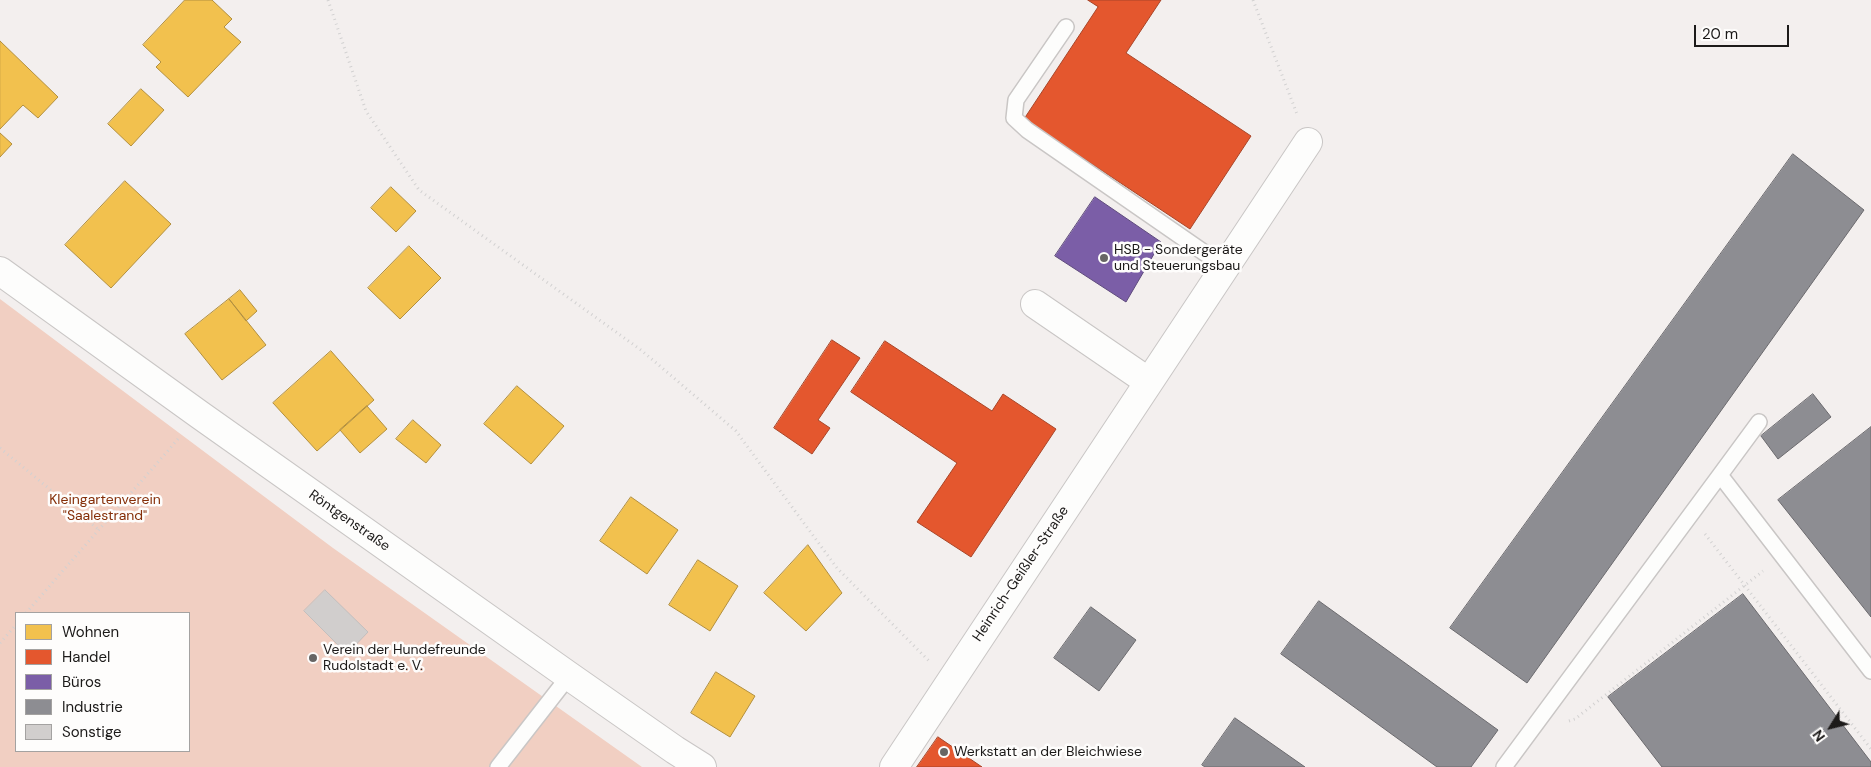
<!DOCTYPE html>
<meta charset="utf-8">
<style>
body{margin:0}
#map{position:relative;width:1871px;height:767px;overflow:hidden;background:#f3efee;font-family:"DM Sans",sans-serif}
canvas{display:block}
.legend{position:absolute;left:15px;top:612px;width:175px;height:140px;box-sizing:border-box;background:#fefdfc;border:1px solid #a4a2a1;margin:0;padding:6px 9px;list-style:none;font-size:15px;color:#1c1a19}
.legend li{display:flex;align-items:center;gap:10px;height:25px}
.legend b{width:25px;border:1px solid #a4a2a1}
.north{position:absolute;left:1806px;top:702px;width:50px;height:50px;-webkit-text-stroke:4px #fefdfc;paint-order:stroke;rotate:234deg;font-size:14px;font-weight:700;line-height:20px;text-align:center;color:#1c1a19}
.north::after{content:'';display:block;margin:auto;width:18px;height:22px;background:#1c1a19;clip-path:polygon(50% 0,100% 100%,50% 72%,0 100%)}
.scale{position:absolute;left:1694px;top:25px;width:95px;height:22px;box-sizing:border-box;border:2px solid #1c1a19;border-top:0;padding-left:6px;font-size:15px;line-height:18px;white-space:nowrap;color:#1c1a19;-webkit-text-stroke:4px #fefdfc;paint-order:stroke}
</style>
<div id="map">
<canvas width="1871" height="767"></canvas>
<ul class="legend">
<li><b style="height:14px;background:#f2c14e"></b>Wohnen</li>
<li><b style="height:14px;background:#e4572e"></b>Handel</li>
<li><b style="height:14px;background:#7b5ea7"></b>Büros</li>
<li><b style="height:14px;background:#8d8d92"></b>Industrie</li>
<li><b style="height:14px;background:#d1cecd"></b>Sonstige</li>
</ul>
<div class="north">N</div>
<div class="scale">20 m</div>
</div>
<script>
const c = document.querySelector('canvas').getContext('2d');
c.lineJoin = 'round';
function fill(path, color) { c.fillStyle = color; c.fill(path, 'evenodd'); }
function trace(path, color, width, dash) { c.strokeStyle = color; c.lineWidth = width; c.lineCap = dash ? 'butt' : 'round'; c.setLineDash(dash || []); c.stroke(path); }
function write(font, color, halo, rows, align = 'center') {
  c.font = font + ' "DM Sans",sans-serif'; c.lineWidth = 5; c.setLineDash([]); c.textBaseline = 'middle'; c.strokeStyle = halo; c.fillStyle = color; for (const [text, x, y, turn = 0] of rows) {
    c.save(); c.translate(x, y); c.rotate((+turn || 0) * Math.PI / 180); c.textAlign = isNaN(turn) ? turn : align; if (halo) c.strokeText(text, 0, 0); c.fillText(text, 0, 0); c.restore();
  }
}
const green = new Path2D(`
 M0,299l333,249 309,219h-642zM16,613h173v138h-173z`);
const homes = new Path2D(`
 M185,0h27l20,19 -8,8 17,15 -53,55 -32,-30 5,-5 -18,-17z
 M0,41l58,56 -20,21 -15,-13 -23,24z
 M141,89l23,21 -33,36 -23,-22z
 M0,133l12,11 -12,13z
 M125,181l46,43 -60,64 -46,-43z
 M391,187l25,24 -20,21 -25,-24z
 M409,246l32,32 -41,41 -32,-31z
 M240,290l17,21 -11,10 -17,-22z
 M229,299l37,46 -44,35 -37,-46z
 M331,351l43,49 -57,51 -44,-48z
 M517,386l47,40 -33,38 -47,-40z
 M367,406l20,23 -27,24 -20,-23z
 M413,420l28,25 -15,18 -30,-24z
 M631,497l47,33 -31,44 -47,-33z
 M808,545l34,48 -36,38 -42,-38z
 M698,560l40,26 -28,45 -41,-26z
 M716,672l39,24 -25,41 -39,-24z`);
const shops = new Path2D(`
 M1088,0h73l-35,53 125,83 -61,93 -166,-110 74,-112z
 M832,340l28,18 -42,62 12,8 -18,26 -38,-26z
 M885,341l107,70 11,-17 53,35 -85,128 -54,-35 40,-59 -106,-71z
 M938,737l44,30h-65z`);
const offices = new Path2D(`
 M1095,197l66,45 -35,60 -71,-46z`);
const industry = new Path2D(`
 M1793,154l71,56 -337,473 -77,-55z
 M1813,394l18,23 -53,42 -17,-23z
 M1871,427v190l-93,-117z
 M1743,594l128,168v5h-209l-54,-70z
 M1319,601l179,129 -27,37h-34l-156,-113z
 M1091,607l45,33 -37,51 -45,-33z
 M1235,718l70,49h-100l-3,-2z`);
const building = new Path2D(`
 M325,590l43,42 -21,22 -43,-43z`);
const path = new Path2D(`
 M328,0l38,111 53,79 222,160 95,81 101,137 92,93
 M1253,0l44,114
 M0,448l99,82
 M1705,534l166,215
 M26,613l153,-175
 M0,643l16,-18
 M1569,721l6,-2 188,-148`);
const lane = new Path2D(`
 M1066,27l-50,73 -2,18 13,12 198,137
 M1720,475l39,-53
 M498,767l71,-91
 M1504,767l216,-292 151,196`);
const street = new Path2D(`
 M1035,304l114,78
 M894,767l414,-625`);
const secondary = new Path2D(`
 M0,271l200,144 369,261 106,74 27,17`);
const markers = [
 [1104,258,5,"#676564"],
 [313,658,5,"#676564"],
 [944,752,5,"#676564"]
];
const poiNames = [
 ["HSB - Sondergeräte",1114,250],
 ["und Steuerungsbau",1114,266],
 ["Verein der Hundefreunde",323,650],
 ["Rudolstadt e. V.",323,666],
 ["Werkstatt an der Bleichwiese",954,752]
];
const parkNames = [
 ["Kleingartenverein",105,500],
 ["\"Saalestrand\"",105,516]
];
const streetNames = [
 ["Röntgenstraße",349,521,35],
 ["Heinrich-Geißler-Straße",1021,574,-56]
];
fill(green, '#f1cfc2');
fill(homes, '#f2c14e');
trace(homes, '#b28f3e', 1);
fill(shops, '#e4572e');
trace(shops, '#a84528', 1);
fill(offices, '#7b5ea7');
trace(offices, '#5e4a7c', 1);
fill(industry, '#8d8d92');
trace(industry, '#6b6a6e', 1);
fill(building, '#d1cecd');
trace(building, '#c2bfbe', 1);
trace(lane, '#c9c6c5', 18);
trace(street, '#c9c6c5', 30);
trace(secondary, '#c9c6c5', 30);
trace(path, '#d2d1d1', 3, [1, 4]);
trace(lane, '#fdfdfc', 15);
trace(street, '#fdfdfc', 28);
trace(secondary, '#fdfdfc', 28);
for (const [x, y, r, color] of markers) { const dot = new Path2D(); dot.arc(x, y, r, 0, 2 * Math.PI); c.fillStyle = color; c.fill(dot); trace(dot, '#fefdfc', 2); }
write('14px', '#1c1a19', '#fefdfc', poiNames, 'left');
write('14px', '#852f09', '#fefdfc', parkNames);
write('14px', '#1c1a19', '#fefdfc', streetNames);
</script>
